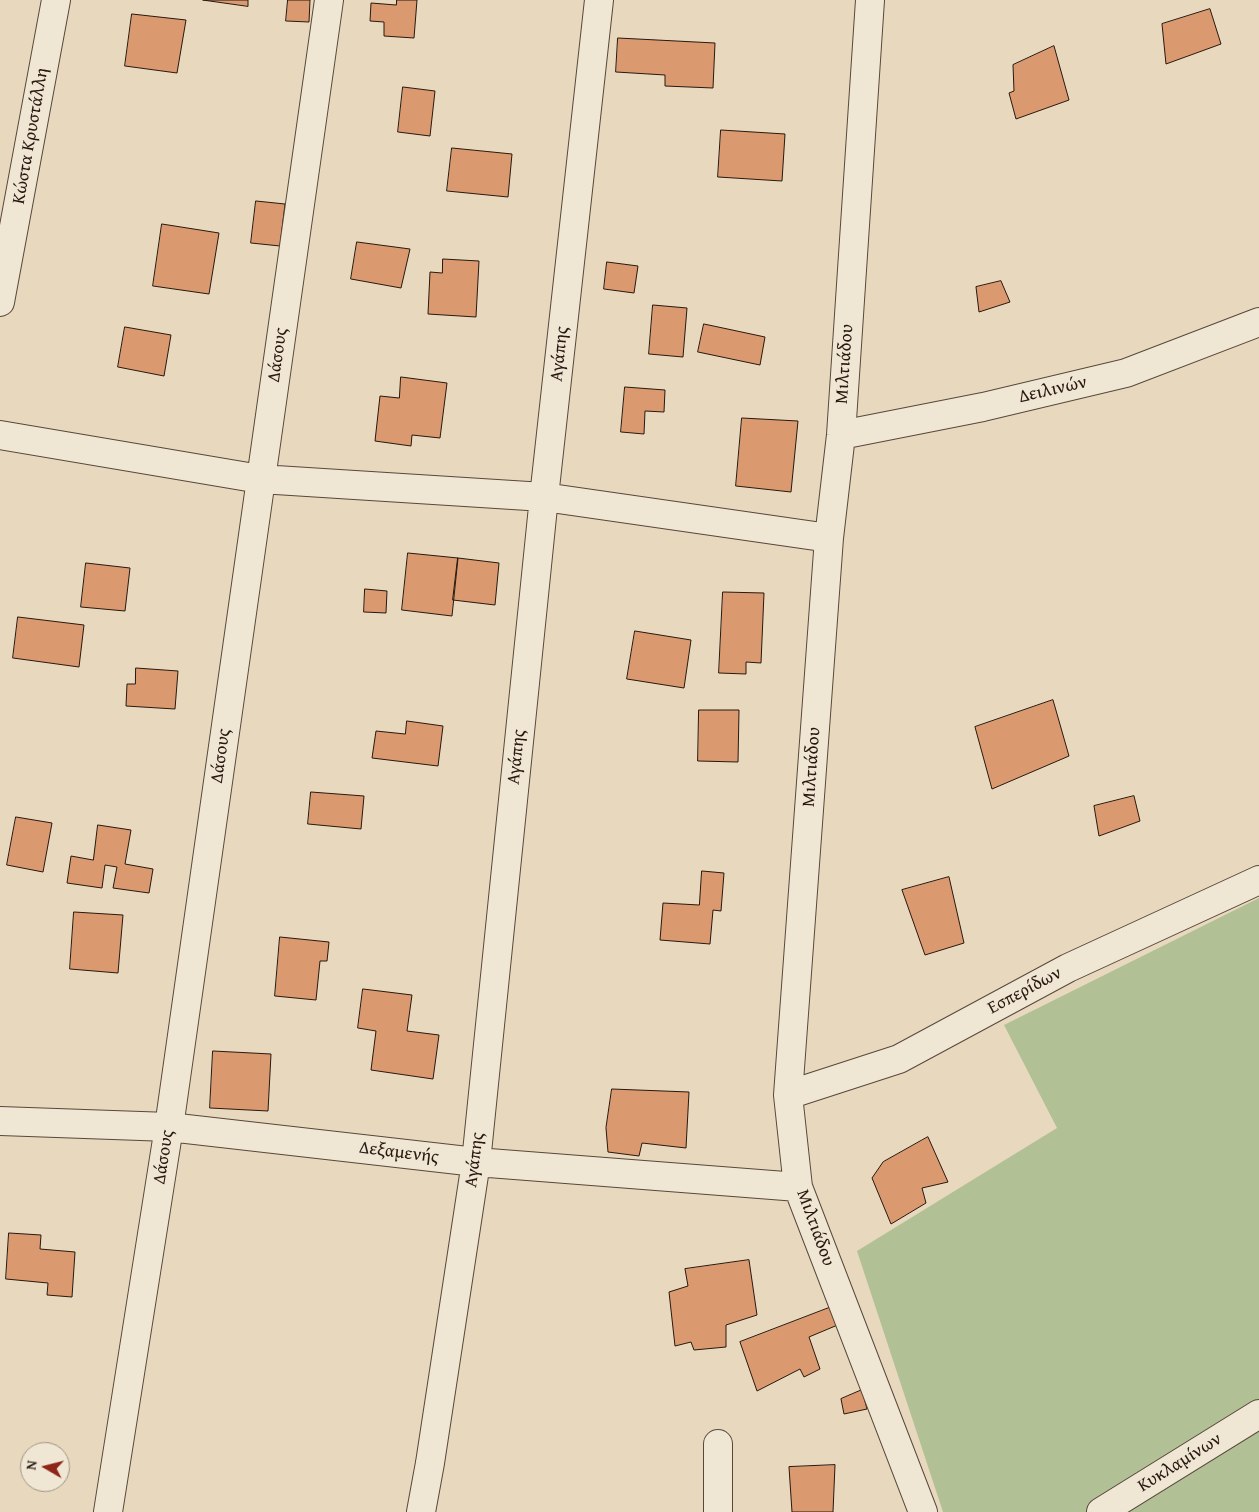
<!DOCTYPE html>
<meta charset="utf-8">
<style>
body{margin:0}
#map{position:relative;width:1259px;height:1512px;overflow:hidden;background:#e8d8bd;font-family:"Gentium Book Plus",serif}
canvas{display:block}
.north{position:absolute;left:20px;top:1442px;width:50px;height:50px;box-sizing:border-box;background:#f0e6d4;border:1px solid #a09486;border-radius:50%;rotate:278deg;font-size:14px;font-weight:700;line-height:20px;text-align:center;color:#271810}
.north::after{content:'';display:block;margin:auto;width:18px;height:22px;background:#8f2418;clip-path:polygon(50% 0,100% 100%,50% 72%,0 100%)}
</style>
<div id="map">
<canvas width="1259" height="1512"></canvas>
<div class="north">N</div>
</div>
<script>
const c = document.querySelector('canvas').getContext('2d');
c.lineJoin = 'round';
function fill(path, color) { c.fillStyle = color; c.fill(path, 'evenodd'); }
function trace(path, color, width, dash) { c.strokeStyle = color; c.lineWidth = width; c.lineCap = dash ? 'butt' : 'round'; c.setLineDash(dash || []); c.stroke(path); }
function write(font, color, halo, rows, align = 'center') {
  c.font = font + ' "Gentium Book Plus",serif'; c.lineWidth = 5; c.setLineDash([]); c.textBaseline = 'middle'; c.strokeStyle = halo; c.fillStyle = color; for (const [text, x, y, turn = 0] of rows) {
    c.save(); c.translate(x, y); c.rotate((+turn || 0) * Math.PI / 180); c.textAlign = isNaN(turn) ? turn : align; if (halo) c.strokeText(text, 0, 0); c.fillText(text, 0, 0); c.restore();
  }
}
const green = new Path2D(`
 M1259,898v614h-316l-86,-261 200,-123 -53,-103z`);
const building = new Path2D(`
 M203,0h45v6z
 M288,0h22l-1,22 -23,-1z
 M397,0h20l-3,38 -30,-2v-14l-14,-1 1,-18 25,2z
 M1210,9l11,35 -55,20 -4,-40z
 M132,14l54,6 -9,53 -52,-7z
 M618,38l97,5 -2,45 -48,-2v-11l-49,-3z
 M1054,46l15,54 -53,19 -7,-26 5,-2 -1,-26z
 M403,87l32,4 -5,45 -32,-4z
 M721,130l64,4 -3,47 -64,-4z
 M452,148l60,6 -4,43 -61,-6z
 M256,201l29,3 -5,42 -29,-3z
 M162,224l57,9 -10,61 -56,-8z
 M357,242l53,7 -9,39 -50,-9z
 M443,259l36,2 -3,56 -48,-3 2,-42 12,1z
 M607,262l31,4 -4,27 -30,-4z
 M1001,281l9,21 -31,10 -3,-25z
 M653,305l34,3 -4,49 -34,-3z
 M704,324l61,13 -5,28 -62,-13z
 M125,327l46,8 -7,41 -46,-9z
 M401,377l46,6 -7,55 -28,-3 -1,11 -36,-5 5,-45 19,2z
 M625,387l40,3 -1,22 -19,-1 -1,23 -23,-2z
 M742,418l56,3 -7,71 -55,-6z
 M408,553l50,5 -6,58 -50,-6z
 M458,558l41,5 -4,42 -42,-5z
 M86,563l44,5 -5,43 -44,-4z
 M365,589l22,2 -1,22 -22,-1z
 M723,592l41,1 -3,70 -15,-1v12l-27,-1z
 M18,617l66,8 -5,42 -66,-9z
 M635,631l56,9 -7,48 -57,-9z
 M136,668l42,3 -3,38 -49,-3 1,-22h8z
 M1053,700l16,56 -77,33 -17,-62z
 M699,710h40l-1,52 -40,-1z
 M407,721l36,5 -5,40 -66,-8 4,-27 29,3z
 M311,792l53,4 -3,33 -53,-5z
 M1134,796l6,25 -41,15 -5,-30z
 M16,817l36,6 -9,49 -36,-7z
 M98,825l33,5 -6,34 28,5 -4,24 -36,-5 4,-21 -12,-2 -3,23 -35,-5 4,-27 22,4z
 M702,871l22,2 -3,38 -8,-1 -3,34 -50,-4 3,-37 36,2z
 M949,877l15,66 -39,12 -23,-65z
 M74,912l49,3 -5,58 -48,-4z
 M280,937l49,5 -2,19h-7l-4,39 -41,-4z
 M363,989l49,6 -5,36 32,4 -6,44 -62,-9 5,-39 -18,-3z
 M213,1051l58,3 -3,57 -58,-3z
 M612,1089l77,3 -3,56 -44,-5 -3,13 -31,-4 -2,-24z
 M928,1137l20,45 -26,6 4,15 -35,21 -19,-46 11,-16z
 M9,1233l32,2 -1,14 35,3 -3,45 -25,-2 1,-12 -42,-4z
 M749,1260l8,55 -31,10v22l-32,3 -3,-8 -16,4 -6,-54 19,-6 -3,-17z
 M834,1306l6,18 -31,13 11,32 -16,8 -4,-8 -43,22 -17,-49z
 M862,1390l5,19 -23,5 -3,-15z
 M835,1465l-2,47h-41l-3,-45z`);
const minor = new Path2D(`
 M870,0l-29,435 -12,103 -41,557 10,92 125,325
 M0,302l56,-302
 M0,435l260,44 284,18 285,41
 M841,435l142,-28 143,-34 133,-51
 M788,1095l111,-36 169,-91 191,-88
 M0,1121l169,6 307,35 322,25
 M108,1512l61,-385 160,-1127
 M421,1512l9,-49 46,-301 68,-665 55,-497
 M718,1512v-68
 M1101,1512l158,-98`);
const streetNames = [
 ["Κώστα Κρυστάλλη",31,136,-80],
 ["Αγάπης",560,354,-84],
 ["Δάσους",278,355,-82],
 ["Μιλτιάδου",845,364,-86],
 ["Δειλινών",1053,390,-13],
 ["Δάσους",221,756,-82],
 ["Αγάπης",517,757,-84],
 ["Μιλτιάδου",812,767,-86],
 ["Εσπερίδων",1025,991,-28],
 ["Δεξαμενής",399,1153,7],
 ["Δάσους",164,1157,-81],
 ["Αγάπης",475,1160,-83],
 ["Μιλτιάδου",815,1228,70],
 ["Κυκλαμίνων",1180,1463,-32]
];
fill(green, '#b1c095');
fill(building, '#db996f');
trace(building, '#271810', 1);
trace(minor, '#57483b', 30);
trace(minor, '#f0e6d4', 28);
write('18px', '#271810', '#f0e6d4', streetNames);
</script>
